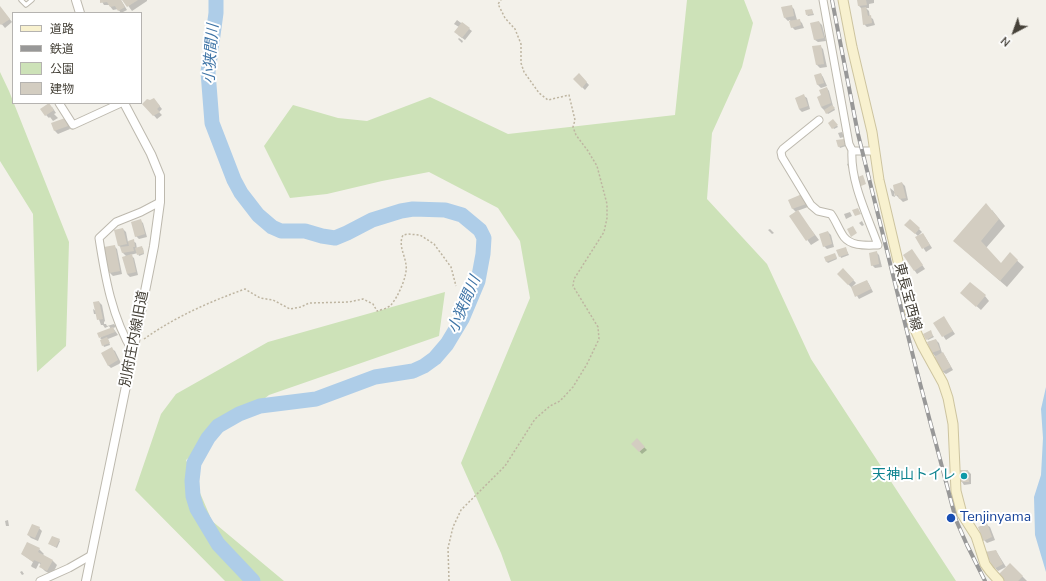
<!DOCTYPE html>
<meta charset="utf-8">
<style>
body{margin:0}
#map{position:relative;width:1046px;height:581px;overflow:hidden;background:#f3f1ea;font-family:"Nunito Sans","Noto Sans JP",sans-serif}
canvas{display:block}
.legend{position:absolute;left:12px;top:12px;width:130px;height:92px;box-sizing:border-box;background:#fff;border:1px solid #b5b3b0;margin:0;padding:5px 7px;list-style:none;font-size:12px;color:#464239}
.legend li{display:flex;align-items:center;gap:8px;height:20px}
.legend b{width:20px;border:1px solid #b5b3b0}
.north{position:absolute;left:994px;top:12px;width:40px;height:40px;-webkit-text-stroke:3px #fff;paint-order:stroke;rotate:221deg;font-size:11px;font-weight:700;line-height:16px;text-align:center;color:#464239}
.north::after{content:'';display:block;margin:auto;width:14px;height:18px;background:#464239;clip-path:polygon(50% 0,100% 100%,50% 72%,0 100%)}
</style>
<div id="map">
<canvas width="1046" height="581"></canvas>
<ul class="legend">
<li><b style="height:5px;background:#f8f1cf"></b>道路</li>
<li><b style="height:5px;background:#989898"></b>鉄道</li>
<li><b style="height:11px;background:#cde2b8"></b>公園</li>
<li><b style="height:11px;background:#d3cdc1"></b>建物</li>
</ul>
<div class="north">N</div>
</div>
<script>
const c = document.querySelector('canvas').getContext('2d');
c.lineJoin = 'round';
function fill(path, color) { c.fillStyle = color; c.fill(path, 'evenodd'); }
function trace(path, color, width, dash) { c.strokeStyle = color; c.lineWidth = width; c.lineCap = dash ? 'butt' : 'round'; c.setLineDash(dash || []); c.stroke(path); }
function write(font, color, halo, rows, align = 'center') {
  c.font = font + ' "Nunito Sans","Noto Sans JP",sans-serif'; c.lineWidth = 4; c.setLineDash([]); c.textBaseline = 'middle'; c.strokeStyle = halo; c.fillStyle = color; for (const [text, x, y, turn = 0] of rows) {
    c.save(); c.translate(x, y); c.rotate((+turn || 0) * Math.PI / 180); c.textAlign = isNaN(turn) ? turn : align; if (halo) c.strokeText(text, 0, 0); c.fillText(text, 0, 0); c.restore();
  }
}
const green = new Path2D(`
 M687,0h57l9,23 -11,44 -30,66 -5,66 60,65 44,95 145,222h-445l-10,-28 -40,-90 69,-165 -10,-57 -22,-33 -69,-36 -47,9 -55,13 -37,4 -26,-52 29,-41 45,13 29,3 63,-24 78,37 167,-19z
 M0,72l9,19 60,151 -3,104 -29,26 -4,-158 -33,-53z
 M445,292l-6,44 -170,59 -83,65 26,61 72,60h-59l-90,-91 26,-76 15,-20 92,-52z`);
const water = new Path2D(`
 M1046,387v185l-11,-37 -1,-38 7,-22 2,-37 -2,-29z`);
const shadow = new Path2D(`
 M101,0h20l6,10 -6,3 -3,-4 -5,1 -4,-5h-5z
 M124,0h23v1l-15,10z
 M858,0h16v3l-5,1v4h-3l3,3 1,6 3,2 2,6 -8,2 -3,-3 -2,-15 -3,-3z
 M791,6l3,3 3,11h2l3,3 2,5 -9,2 -3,-3 -2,-7 -2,1 -3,-3z
 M0,7l12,15 -7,6 -5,-6z
 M812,10l2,5 -6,1 -1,-1z
 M457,20l15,11 -7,9 -7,-5 1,-8 -5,-3z
 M819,22l3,3 4,16 -8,1 -3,-2z
 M459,38l4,3 -1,2 -4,-4z
 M820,46l3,3 4,18 -7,1 -3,-3 -4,-18z
 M579,74l10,11 -4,5 -11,-11z
 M821,74l2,3 4,9 -6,2 -3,-3 -3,-9z
 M827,88l2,3 4,15 2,4 -7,4 -7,-7 1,-11z
 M804,96l3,2 3,11 -8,3 -3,-3z
 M154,99l8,10 -3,3 3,3 -5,4 -13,-15z
 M52,107l4,6 -2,1 4,4 -5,3 -3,-4 -1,1 -3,-3z
 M65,120l3,2 2,7 -12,5 -3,-3 -2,-7z
 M833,120l5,7 -4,2 -5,-6z
 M842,132l2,5 -4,1 -2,-5z
 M843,140l3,6 -6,2 -1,-2z
 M849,163l2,5 -2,1 -2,-5z
 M902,183l3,3 3,14 -5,2 -9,-9 1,4 -3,-1 -2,-8 5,4z
 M804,198l4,9 -11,4 22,29 -8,5 -21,-29 6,-4 -3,-3 -3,-8z
 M992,210l13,16 -19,22 15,16 9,-10 14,13 -17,20 -46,-40z
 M850,212l2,4 -6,3 -2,-5z
 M140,220l3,3 4,14 -8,2 -3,-3z
 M910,220l12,12 -4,4 -12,-11z
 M862,221l2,4 -2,1 -3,-3z
 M123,229l3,3 2,10 5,-1 3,2 1,6 6,-1 1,6 -5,2 -1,-3 -8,2 4,3 4,17 -8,2 -3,-3v-17l-4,-4 -1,-5 -3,-2z
 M770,229l4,4 -2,1 -4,-4z
 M828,232l3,3 3,12 -7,2 -3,-3z
 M925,237l7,11 -6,4 -9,-14z
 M114,246l3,3 5,25 -9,2 -3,-3z
 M846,249l3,6 -8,3 -3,-7z
 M912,250l13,19 -8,5 -13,-19z
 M876,252l3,3 3,12 -7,1 -3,-3z
 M835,255l2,4 -9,4 -1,-1 -2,-4z
 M843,269l13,14 -4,4 15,-6 2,3 4,8 -14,7 -7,-11 -14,-14z
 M985,296l4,5 -8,9 -15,-13z
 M99,302l3,3 3,16 -1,1v2h2l1,2 7,-2 2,3 -3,1 5,7 -10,4 2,6 -6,2 -3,-7h1l-2,-2 11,-9 -2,-3 -4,2 -2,-3h-2l-4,-11h-3l-1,-5 4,3z
 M944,318l11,16 -9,6 -11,-16z
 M931,333l3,4 -6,3 -1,-1z
 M936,340l3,3 3,10 3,3 8,14 -7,4 -3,-2 -8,-15h1l-4,-4 -4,-11z
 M112,349l3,2 6,12 -10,5 -3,-3z
 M637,440l10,10 -5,4 -9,-10z
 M968,471l3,3v10l-7,1 -2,-3z
 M8,520l1,6h-3l-1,-5z
 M987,525l3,2 5,13 -8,3 -3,-3z
 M39,528l3,3 -4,10 -7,-3 -3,-3z
 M59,540l1,1 -3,7 -6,-3z
 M39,549l5,5 -1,1 10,6 4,4 -5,10 -7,-4 -5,-5 1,-1 -2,-2 -3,6 -4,-2 -1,-1 2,-4 -11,-8z
 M996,551l10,16 -8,4 -3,-3z
 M1010,564l17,17h-23z
 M22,571l2,3 -2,1 -2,-3z`);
const river = new Path2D(`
 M216,0v13l-8,59 4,51 22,57 7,13 17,22 14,12 9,4h24l17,5 13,2 12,-5 25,-13 29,-9 12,-2 32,1 17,5 18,15 4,8 -1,16 -5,27 -16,38 -15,25 -12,14 -11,8 -11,5 -38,6 -59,22 -56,7 -21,8 -21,12 -10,12 -14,25 -2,18 1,15 4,13 21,35 35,37`);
const building = new Path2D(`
 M100,0h21l4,7 -7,4 -3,-5 -5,1 -3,-5 -7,1z
 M122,0h16l-11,7z
 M857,0h9l1,5 -9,1z
 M792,5l2,11 -10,2 -3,-11z
 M0,6l10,13 -9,6 -1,-1z
 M866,7l2,9 3,-1 1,8 -9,2 -2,-17z
 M812,9l1,5 -7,1 -1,-5z
 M800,19l1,6 -10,3 -2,-7z
 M819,21l5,17 -10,2 -4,-17z
 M462,22l8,6 -8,10 -8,-6z
 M821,45l3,19 -8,1 -4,-19z
 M579,73l8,9 -5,6 -9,-9z
 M821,73l3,10 -7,2 -3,-10z
 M827,87l4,16 -10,4 -4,-10 4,-2 -2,-5z
 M804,94l4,12 -9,3 -4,-11z
 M154,98l6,8 -3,3 3,3 -7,4 -11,-12 5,-5 3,1z
 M49,103l5,7 -9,6 -5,-7z
 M832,105l3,3 -9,6 -2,-4z
 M65,118l3,8 -14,5 -3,-8z
 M833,119l5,6 -6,4 -4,-6z
 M844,139l1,6 -7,2 -2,-7z
 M863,175l3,9 -5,2 -3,-9z
 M902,182l4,16 -7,1 -1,-4 -3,1 -2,-11z
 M802,194l4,10 -14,5 -4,-9z
 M986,203l13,16 -18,22 20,22 9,-11 8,8 -18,21 -47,-40z
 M858,208l3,6 -6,2 -3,-6z
 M798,210l17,25 -9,6 -17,-25z
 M141,219l4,15 -10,3 -4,-15z
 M910,219l10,9 -5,6 -11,-9z
 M853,226l4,7 -6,4 -4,-8z
 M123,228l4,16 -9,2 -4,-16z
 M828,231l4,13 -9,3 -4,-13z
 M923,233l7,12 -8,4 -7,-12z
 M134,239l1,8h-2l1,4 -12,2 -2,-6 9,-1 -1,-5z
 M115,245l5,26 -11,2 -5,-26z
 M142,246l2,7 -7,2 -2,-7z
 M846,247l2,7 -9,3 -3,-7z
 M912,249l11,16 -9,6 -11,-16z
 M877,251l2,13 -8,2 -2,-13z
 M835,253l2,5 -11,4 -2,-5z
 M132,254l4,18 -9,2 -5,-17z
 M843,268l11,12 -6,5 -11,-11z
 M867,280l4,9 -16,8 -4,-10z
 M970,282l16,13 -10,12 -16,-14z
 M99,301l4,18 -6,1 -4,-18z
 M944,316l9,15 -11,6 -9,-14z
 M113,327l2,5 -16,6 -2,-5z
 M931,330l2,6 -7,4 -3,-6z
 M107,337l3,6 -8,3 -2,-6z
 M936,339l4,11 -9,3 -4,-11z
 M112,347l6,13 -10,6 -7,-13z
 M943,352l8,15 -9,5 -8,-15z
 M637,438l8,9 -6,5 -8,-8z
 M960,470h8l1,12h-8z
 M987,523l5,14 -9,4 -5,-14z
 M32,524l8,3 -5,11 -8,-3z
 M52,536l8,3 -4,8 -8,-3z
 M27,542l13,6 -2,4 15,8 -6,11 -8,-4 2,-4 -7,-3 -1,2 -12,-8z
 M996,550l7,14 -9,5 -9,-17z
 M1010,563l13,13 -5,5h-16l-5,-5z`);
const path = new Path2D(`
 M144,339c31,-22 65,-37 101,-50l15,9 13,2 17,9 11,-2 8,-4 40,-1 14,-3 10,5 4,7c4,-1 11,-3 14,-6 7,-8 17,-30 15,-40 -1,-10 -8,-20 -3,-30l5,-1 12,1 14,9 17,23 5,19
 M449,581l-1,-33 5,-21 8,-17 44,-44 30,-47 15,-13 10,-5 13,-14 14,-23 12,-25 -1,-12 -25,-41 1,-7 30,-47 3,-14v-14l-10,-38 -9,-15 -12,-16 -3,-8 2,-7 -6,-25 -21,5 -9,-7 -15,-21 -3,-9v-19l-6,-15 -10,-11 -7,-14 3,-4`);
const service = new Path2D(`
 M21,0l5,5 6,-5`);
const minor = new Path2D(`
 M823,0l26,144 3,6 3,1h20
 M59,103l14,22 48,-22
 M819,120l-36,29 -2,3 1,5 29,48 7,6 13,3c5,7 8,16 13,23 8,10 23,8 34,8 -11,-30 -28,-64 -26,-95
 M133,352c-21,-34 -28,-75 -34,-114l17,-16 25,-10 19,-10
 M40,581l29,-13 21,-12`);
const tertiary = new Path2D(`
 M76,0l4,13
 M86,581l47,-229 21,-106 6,-44v-26l-9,-22 -27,-51`);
const secondary = new Path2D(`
 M843,0l9,47 20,85 7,48 34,145 9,20 21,38 5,15 5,26 3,67 6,23 14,22 9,28 5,7 9,10`);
const rail = new Path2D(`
 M832,0l26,134 58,234 40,152 11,25 18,36`);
const markers = [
 [964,476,4,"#0f9aa8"],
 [951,518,5,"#1a4fb4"]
];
const streetNames = [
 ["東長宝西線",907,297,75],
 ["別府庄内線旧道",135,339,-79]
];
const cultureNames = [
 ["天神山トイレ",956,476]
];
const transitNames = [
 ["Tenjinyama",960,518]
];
const waterNames = [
 ["小狭間川",212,54,-86],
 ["小狭間川",465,305,-67]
];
fill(green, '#cde2b8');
fill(water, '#aecde8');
fill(shadow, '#0003');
trace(river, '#aecde8', 15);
fill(building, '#d3cdc1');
trace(service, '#bdb9ae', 5.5);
trace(minor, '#bdb9ae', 9);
trace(tertiary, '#bdb9ae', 10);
trace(secondary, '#cdc49f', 11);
trace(path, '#beb5a1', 1.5, [2, 2]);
trace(service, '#fff', 3.5);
trace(minor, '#fff', 7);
trace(tertiary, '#fff', 8);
trace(secondary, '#f8f1cf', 9);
trace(rail, '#989898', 4);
trace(rail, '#fff', 2.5, [8]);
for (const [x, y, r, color] of markers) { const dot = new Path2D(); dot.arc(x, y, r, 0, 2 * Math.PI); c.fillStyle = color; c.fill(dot); trace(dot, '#fff', 1.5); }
write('14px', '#464239', '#fff', streetNames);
write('14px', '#0d838f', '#fff', cultureNames, 'right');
write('14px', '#164399', '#fff', transitNames, 'left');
write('italic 15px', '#3e74a6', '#fff', waterNames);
</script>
